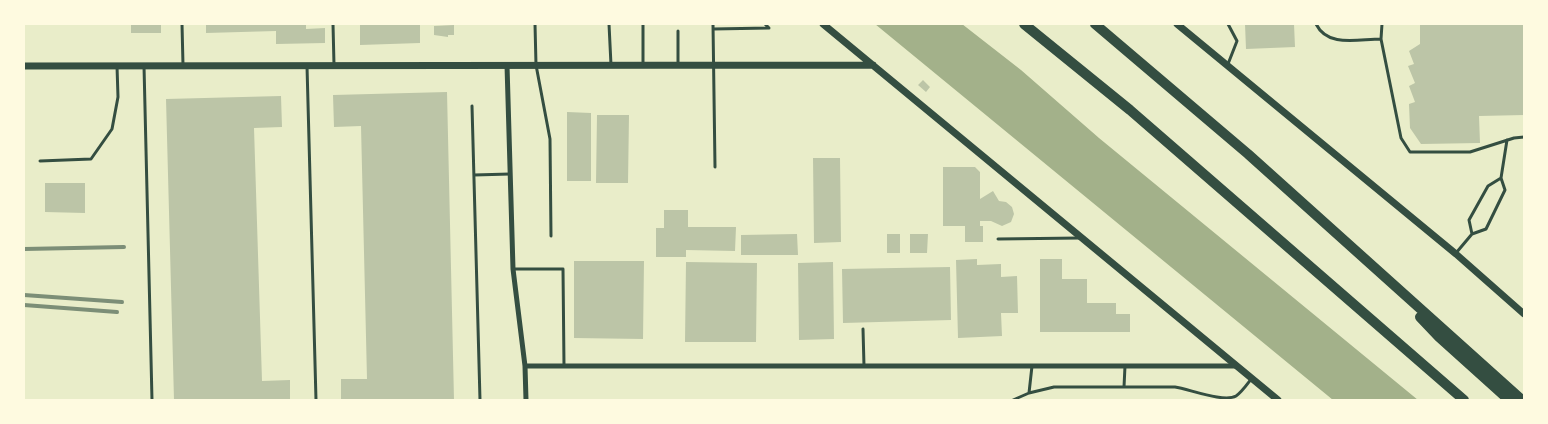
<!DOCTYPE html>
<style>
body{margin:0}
#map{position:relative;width:1548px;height:424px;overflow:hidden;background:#e9edc9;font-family:"Exo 2",sans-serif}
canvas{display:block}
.frame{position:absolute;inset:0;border:25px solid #fefae0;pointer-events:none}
</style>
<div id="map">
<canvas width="1548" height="424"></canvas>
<div class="frame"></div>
</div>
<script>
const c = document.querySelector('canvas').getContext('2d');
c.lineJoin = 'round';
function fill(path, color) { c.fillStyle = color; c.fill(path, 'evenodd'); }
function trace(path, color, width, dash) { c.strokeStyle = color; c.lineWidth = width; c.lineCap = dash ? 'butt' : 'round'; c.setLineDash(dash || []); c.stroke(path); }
const water = new Path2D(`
 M875,24h87l59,46 78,68 319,262h-85z`);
const building = new Path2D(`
 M131,24h30v9h-30z
 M206,24h100v5l19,-1v15l-49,1v-13l-70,2z
 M360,24h60v19l-60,2z
 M1245,24h49l1,23 -49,2z
 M1420,24h104v91l-45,1 1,27 -59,1 -11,-16 -1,-24 6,-2 -6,-16 6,-3 -7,-17 6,-2 -5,-13 11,-7z
 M454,25v10h-6v2l-14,-2v-9z
 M923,80l7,7 -4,5 -8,-7z
 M447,92l7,308h-113v-21h26l-6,-253 -27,1 -1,-32z
 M281,96l1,31 -28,1 8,253 28,-1v20h-116l-8,-301z
 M567,112l24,1v68h-24z
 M597,115h32l-1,68h-32z
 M813,158h27l1,84 -27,1z
 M943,167h32l5,5v27l13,-8 6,10 7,1 6,5 2,7 -3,8 -9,4 -11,-5h-11v5h3v16h-18v-16h-22z
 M45,183h40v30l-40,-1z
 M664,210h24v17h48l-1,24 -49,-1v7h-30v-29h8z
 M797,234l1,21h-57v-20z
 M887,234h13v19h-13z
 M910,234h18l-1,19h-17z
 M977,259v6l24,-1v13l16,-1 1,37h-17l1,23 -44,2 -2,-78z
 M1040,259h22v20h25v24h29v11h14v18h-90z
 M574,261h70l-1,78 -69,-1z
 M686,262l71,1 -1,79h-71z
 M833,262l1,77 -35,1 -1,-77z
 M950,267l1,53 -108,3 -1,-54z`);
const service = new Path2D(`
 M182,24l1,41
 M333,24l1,41
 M535,24l1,41 14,74 1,97
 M609,24l2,41
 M643,24v41
 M713,24l2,143
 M1316,24c12,24 42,15 65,15
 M1382,24l-1,15 20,99 9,14h60l44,-14 10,-1
 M713,29l56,-1 -4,-4
 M678,31v34
 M1228,64l9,-23 -9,-17
 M144,66l8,334
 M307,66l9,334
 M472,106l8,294
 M40,161l51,-2 21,-30 6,-32 -1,-31
 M474,175l36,-1
 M1472,234l-3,-14 19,-34 13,-8
 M998,239l82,-1
 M1456,253l16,-19 14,-5 19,-39 -4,-12 6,-38
 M513,269h50l1,97
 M863,329l1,37
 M1124,387l1,-21
 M1029,393l25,-6h121c14,2 49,16 61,9 6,-4 12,-13 16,-18
 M1013,400l16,-7 3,-27`);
const minor = new Path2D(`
 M507,65l6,204 12,97 1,34
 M525,366h712`);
const tertiary = new Path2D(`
 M823,24l455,376
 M1177,24l279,230 68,60
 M24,66l849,-1`);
const trunk = new Path2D(`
 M1024,24l106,86 334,290
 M1095,24l153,130 274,246
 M1420,317l19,20 70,63`);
const rail = new Path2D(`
 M24,249l100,-2
 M24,295l98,7
 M24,305l93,7`);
fill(water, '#a3b18a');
fill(building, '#bcc5a7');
trace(service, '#344e41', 3);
trace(minor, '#344e41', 5);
trace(tertiary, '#344e41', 7);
trace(trunk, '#344e41', 10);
trace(rail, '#7c8e77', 4);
</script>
